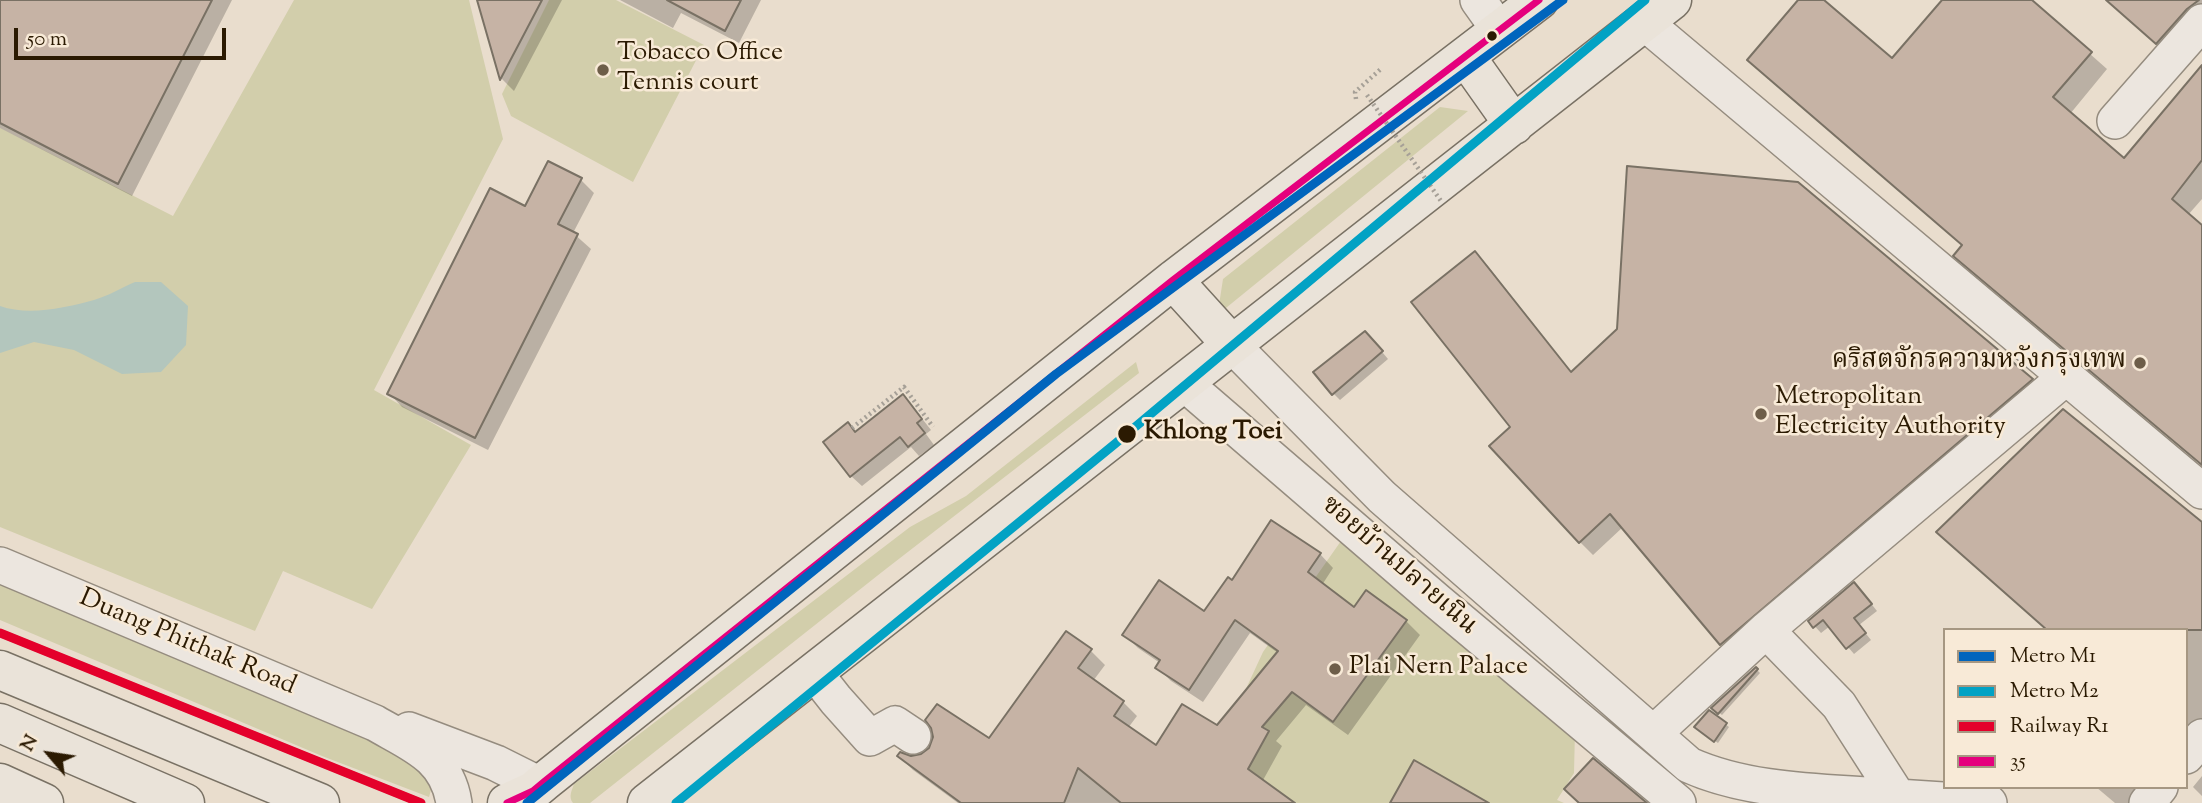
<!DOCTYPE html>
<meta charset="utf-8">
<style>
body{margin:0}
#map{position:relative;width:2202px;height:803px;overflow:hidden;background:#e9ddcd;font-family:"Sorts Mill Goudy",serif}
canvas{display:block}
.legend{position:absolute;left:1943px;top:628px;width:245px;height:161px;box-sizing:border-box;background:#f8ead7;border:2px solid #a69782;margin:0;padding:9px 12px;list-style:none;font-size:21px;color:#2b1a02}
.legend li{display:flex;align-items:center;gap:14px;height:35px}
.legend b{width:35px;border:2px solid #a69782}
.north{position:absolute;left:14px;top:719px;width:70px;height:70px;-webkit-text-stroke:5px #f8ead7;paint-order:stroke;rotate:299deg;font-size:19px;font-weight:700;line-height:28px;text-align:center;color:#2b1a02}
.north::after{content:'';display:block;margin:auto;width:24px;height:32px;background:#2b1a02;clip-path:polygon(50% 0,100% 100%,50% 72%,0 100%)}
.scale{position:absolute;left:14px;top:28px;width:212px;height:32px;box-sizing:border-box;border:4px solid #2b1a02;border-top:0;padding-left:9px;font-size:21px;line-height:24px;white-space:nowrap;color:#2b1a02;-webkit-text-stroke:5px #f8ead7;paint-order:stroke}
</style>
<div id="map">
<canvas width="2202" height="803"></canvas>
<ul class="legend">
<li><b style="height:9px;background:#0065bd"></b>Metro M1</li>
<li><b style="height:9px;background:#02a2c4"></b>Metro M2</li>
<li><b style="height:9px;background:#e4002b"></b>Railway R1</li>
<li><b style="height:9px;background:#e5007d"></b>35</li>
</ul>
<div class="north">N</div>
<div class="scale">50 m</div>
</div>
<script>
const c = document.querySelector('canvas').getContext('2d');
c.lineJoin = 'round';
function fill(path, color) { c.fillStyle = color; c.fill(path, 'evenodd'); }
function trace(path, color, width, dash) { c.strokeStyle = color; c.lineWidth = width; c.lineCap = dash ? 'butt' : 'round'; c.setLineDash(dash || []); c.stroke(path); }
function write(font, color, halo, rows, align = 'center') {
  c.font = font + ' "Sorts Mill Goudy","Noto Serif Thai",serif'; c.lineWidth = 5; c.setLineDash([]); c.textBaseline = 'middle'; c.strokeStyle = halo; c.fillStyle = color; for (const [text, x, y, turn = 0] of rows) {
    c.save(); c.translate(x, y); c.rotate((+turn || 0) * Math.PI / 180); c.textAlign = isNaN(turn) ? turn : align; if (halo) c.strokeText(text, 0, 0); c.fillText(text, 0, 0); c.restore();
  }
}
const green = new Path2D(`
 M294,0h175l34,139 -129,251 97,55 -99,164 -89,-38 -28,60 -255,-104v-399l173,88z
 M549,0h67l88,45 -71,137 -122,-66 -9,-22z
 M1440,107l28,4 -247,201 -2,-7 4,-26z
 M1136,362l3,11 -257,199 -292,231h-17c-5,-6 -1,-13 1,-19l336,-257 56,-31z
 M1341,541l234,189 -1,43 -17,27 7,3h-371l70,-151z
 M0,578l353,149 82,49 -6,21 -107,-41 -322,-136z`);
const water = new Path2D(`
 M135,282h26l27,24 -2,39 -25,27 -39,2 -48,-24 -40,-8 -34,11v-47c28,10 65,2 94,-6 14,-4 27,-12 41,-18z`);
const shadow = new Path2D(`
 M0,0h232l-100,196 -132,-68z
 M479,0h83l-48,91 -12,-12z
 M620,0h141l-22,43 -58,-30 -8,15z
 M1800,0h21l71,61 52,-61h85l78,69 -37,45 54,46 78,-92v131l-14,16 14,12v238l-229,-192 -9,-27 -198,-169 -17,-17z
 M2108,0h94v10l-39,40z
 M580,179l14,14 -21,40 18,16 -103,201 -86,-43 -13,-14 137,-184z
 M1475,253l13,13 84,107 460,7 13,13 -310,263 -112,-129 -30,28 -13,-13 -68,-115z
 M1372,340l16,19 -48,41 -7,-7z
 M913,407l18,23 -5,4 8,11 -15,11 -8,-9 -49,39 -11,-10 -3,-52 8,9z
 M2202,524v211l-16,19v-124z
 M1320,554l13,14 -11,17 32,25 13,-17 39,28 14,14 -72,100 -42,-30 -30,36 6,5 -20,36 27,21h-331l-45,-33 -14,-14 12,2 78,-18 78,-107 24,18 14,14 -12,16 30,21 14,14 -9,12 29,19 60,-20 61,-74 -28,-20 -47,69 -32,-21 -14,-14 3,-4 -22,-15 -14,-14 81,-21 27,-31z
 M1861,591l16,20 -18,14 12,15 -17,14 -24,-28 -9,7 -11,-12z
 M1756,669l4,4 -38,42 -8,-7z
 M1709,712l20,15 -11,16 -19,-14z
 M2202,776v20l-9,-9z
 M2096,787h62l-14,16h-29z`);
const building = new Path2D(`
 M0,0h212l-94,184 -118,-61z
 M477,0h65l-42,80z
 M667,0h74l-16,31z
 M1798,0h26l68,58 50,-58h90l60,52 -39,45 71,61 78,-93v95l-30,39 30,26v240l-249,-209 9,-11 -215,-185z
 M2106,0h93l-12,9 -31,35z
 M548,161l34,17 -24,46 20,10 -103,204 -88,-44 103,-206 35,18z
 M1627,166l171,16 235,197 -313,266 -110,-131 -31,29 -90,-97 21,-19 -99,-125 64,-51 96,121 46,-43z
 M1365,331l18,20 -51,44 -19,-23z
 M903,394l19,25 -5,4 8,10 -17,14 -8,-10 -50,40 -27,-35 25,-20 7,10z
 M2063,409l139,113v108h-155l-111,-98z
 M1271,520l50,33 -13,19 46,35 12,-17 41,30 -74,102 -41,-30 -30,35 7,4 -21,38 47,34h-174l-43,-35 -14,35h-103l-64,-47 3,-4 11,4 10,-2 8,-6 4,-11 -2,-9 -6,-8 12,-16 52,34 77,-107 26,18 -14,19 46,33 -10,15 42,29 26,-41 35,21 61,-74 -43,-31 -46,70 -34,-22 5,-8 -38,-25 37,-55 45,31 24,-34 4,3z
 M1854,582l18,22 -18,14 12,15 -20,16 -23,-29 -10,8 -5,-7z
 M1756,667l2,2 -40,45 -7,-6z
 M1709,710l18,13 -13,19 -20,-15z
 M1593,758l54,45h-68l-15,-14z
 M1414,760l75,43h-99z`);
const path = new Path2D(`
 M1356,99l-1,-7 27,-24
 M852,428l52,-41 29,40`);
const minor = new Path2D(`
 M1478,0l22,31
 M1644,22l558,469
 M2115,121l87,-99
 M1232,345l150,152 307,268c49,22 108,26 162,29 46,3 92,6 138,9
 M1184,383l253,218 241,202
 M0,565l375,158c36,21 72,33 79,80
 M1766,630l73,75 59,92
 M814,672l22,28 34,38 25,-14 18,12
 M409,730l87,33 44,22
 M1654,733l112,-103 300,-253
 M2186,756l16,-19
 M2147,803l13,-16`);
const major = new Path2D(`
 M1466,57l48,68
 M1173,280l59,65
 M507,803l26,-12 12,-10 628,-501 366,-280
 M647,803l1025,-803`);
const highway = new Path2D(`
 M0,670l320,133
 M0,723l185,80
 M0,783l44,20`);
const rail = new Path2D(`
 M0,633l421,170`);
const pathBridge = new Path2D(`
 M1367,95l74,106`);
const bus1 = new Path2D(`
 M507,803l26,-12 12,-10 628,-501 366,-280`);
const rail1 = new Path2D(`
 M0,633l421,170`);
const metro1 = new Path2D(`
 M527,803l529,-429 507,-374`);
const metro2 = new Path2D(`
 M676,803l440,-360 529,-443`);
const markers = [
 [1492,36,6,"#2b1a02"],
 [603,70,7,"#6e5e49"],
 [2140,363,7,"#6e5e49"],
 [1761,414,7,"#6e5e49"],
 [1127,434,10,"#2b1a02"],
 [1335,669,7,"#6e5e49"]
];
const poiNames = [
 ["Tobacco Office",617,55],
 ["Tennis court",617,85],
 ["คริสตจักรความหวังกรุงเทพ",2126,363,"right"],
 ["Metropolitan",1775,399],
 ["Electricity Authority",1775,429],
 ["Plai Nern Palace",1349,669]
];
const stopNames = [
 ["Khlong Toei",1144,434]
];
const streetNames = [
 ["ซอยบ้านปลายเนิน",1398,567,41],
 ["Duang Phithak Road",187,644,23]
];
fill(green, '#d2ceab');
fill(water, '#b3c6bd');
fill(shadow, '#0003');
fill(building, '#c6b3a5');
trace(building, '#797164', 2);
trace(minor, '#958c7f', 38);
trace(major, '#797164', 41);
trace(highway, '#797164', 41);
trace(path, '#a6a097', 4.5, [2, 3.5]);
trace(minor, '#ece6df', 35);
trace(major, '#eae3d9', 38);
trace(highway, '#eae3d9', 38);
trace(rail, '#a6a097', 8);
trace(rail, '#f8ead7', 5, [16]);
trace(pathBridge, '#a6a097', 4.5, [2, 3.5]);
trace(bus1, '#e5007d', 7);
trace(rail1, '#e4002b', 9);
trace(metro1, '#0065bd', 9);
trace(metro2, '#02a2c4', 9);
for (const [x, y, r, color] of markers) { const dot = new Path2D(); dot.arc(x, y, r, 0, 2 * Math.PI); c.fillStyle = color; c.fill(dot); trace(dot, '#f8ead7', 2.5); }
write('26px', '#2b1a02', '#f8ead7', poiNames, 'left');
write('bold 26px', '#2b1a02', '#f8ead7', stopNames, 'left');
write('26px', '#2b1a02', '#f8ead7', streetNames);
</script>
